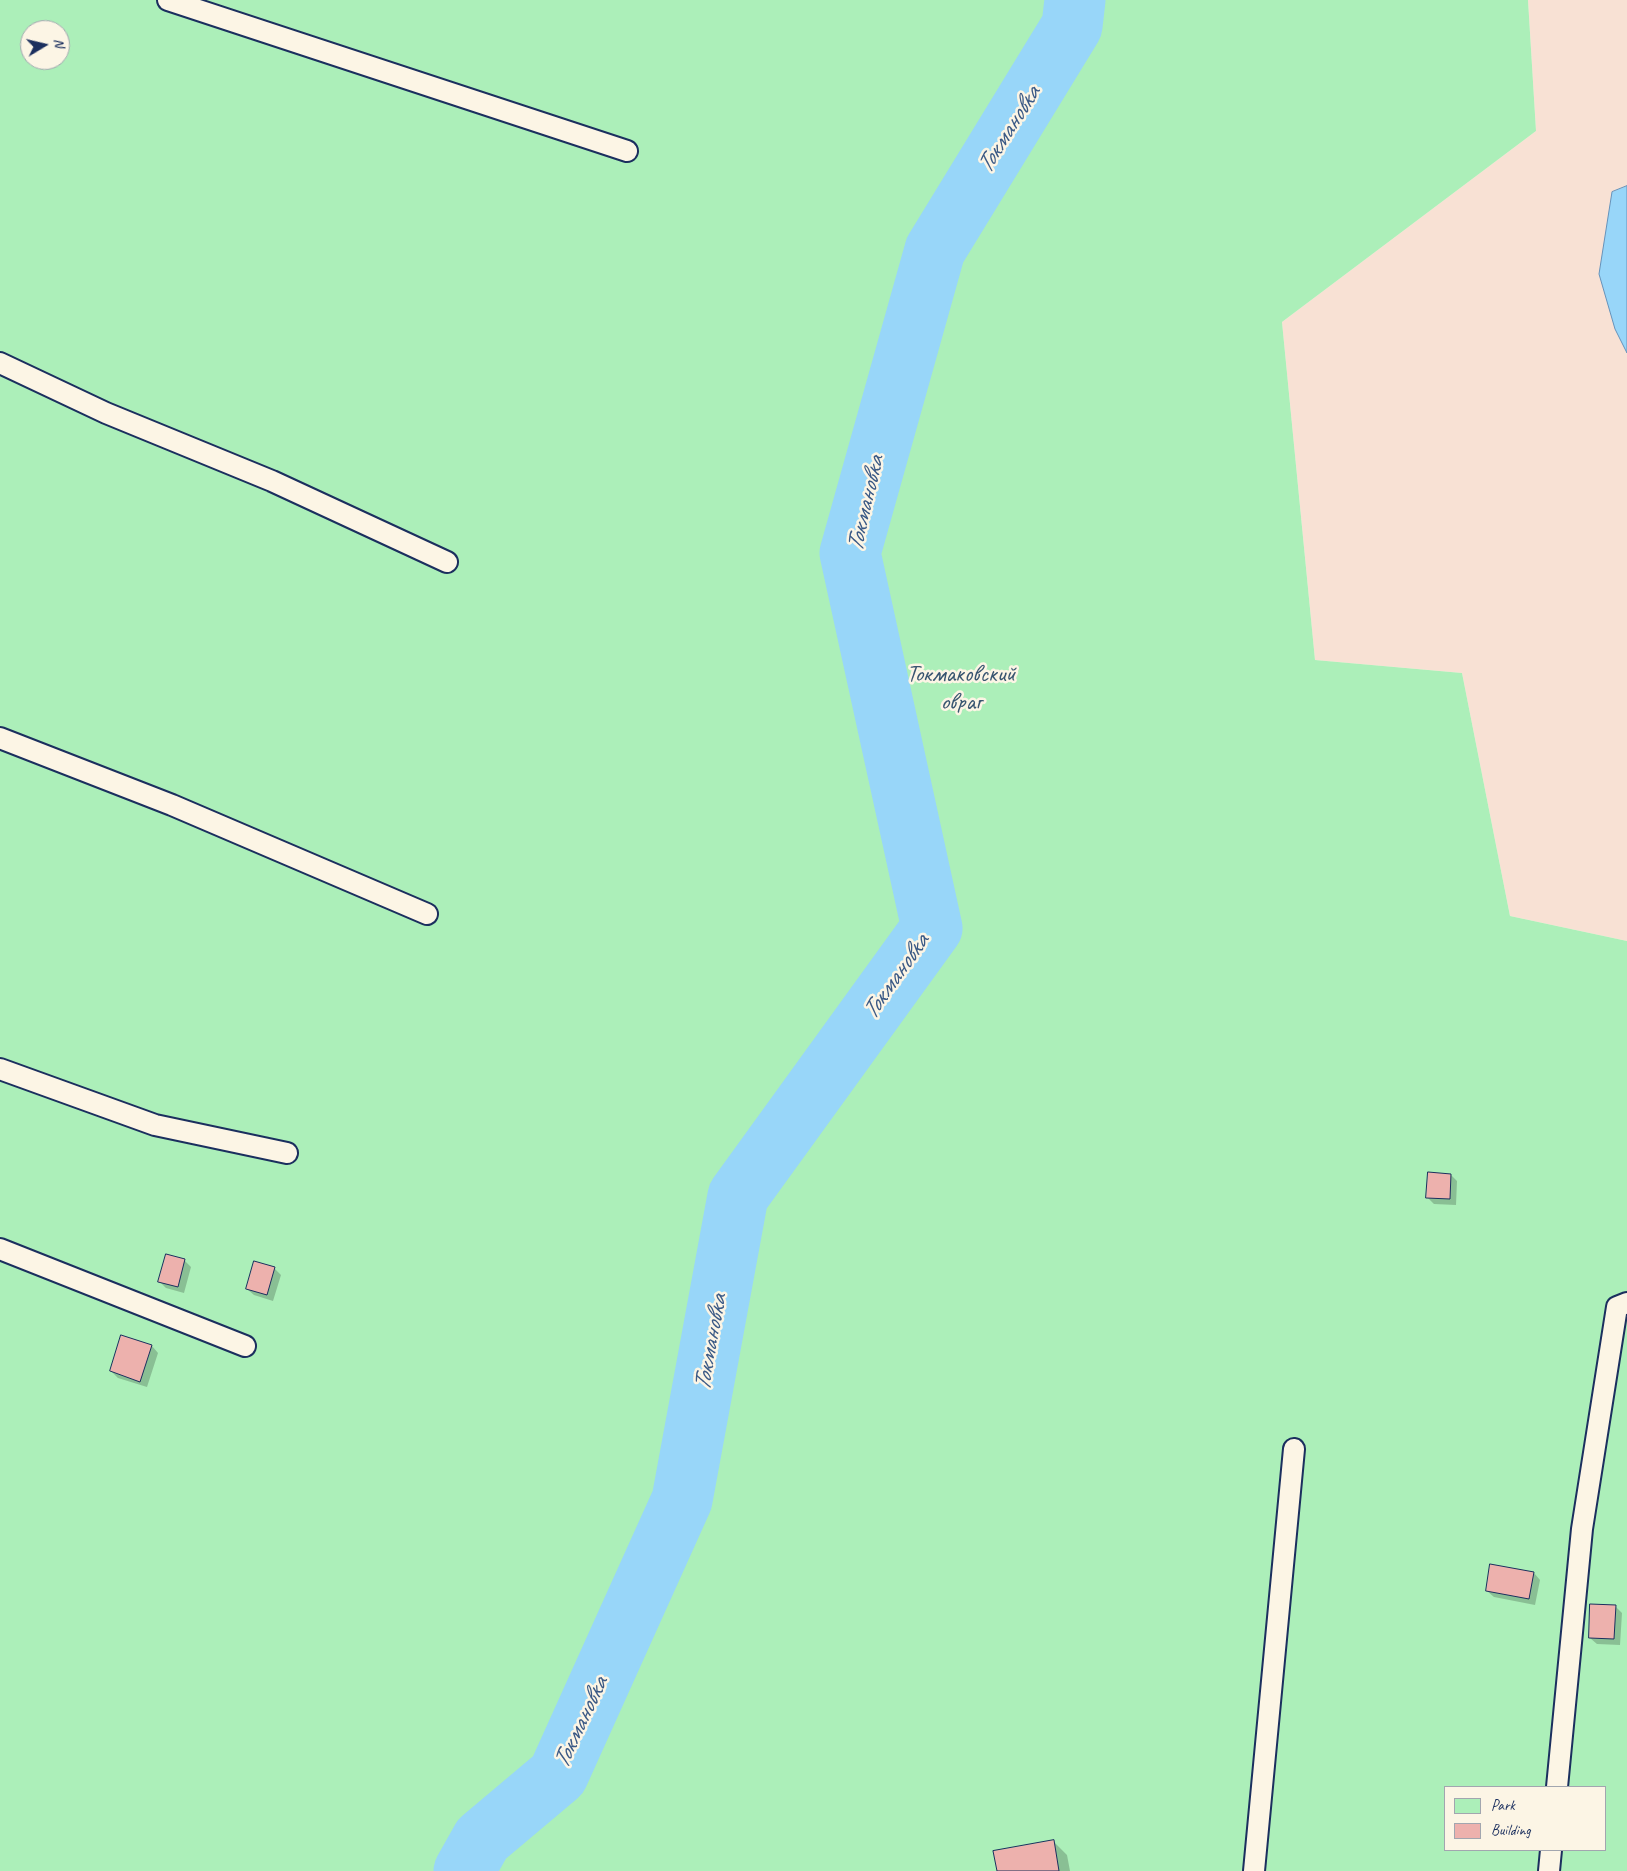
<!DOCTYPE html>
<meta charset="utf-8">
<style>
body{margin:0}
#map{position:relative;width:1627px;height:1871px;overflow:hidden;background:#fcf5e5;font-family:Caveat,sans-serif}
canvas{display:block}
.legend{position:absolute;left:1444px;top:1786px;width:162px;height:65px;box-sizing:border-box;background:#fcf5e5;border:1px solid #a2a6af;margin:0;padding:6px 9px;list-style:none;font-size:15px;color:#1b2f5e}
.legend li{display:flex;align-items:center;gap:10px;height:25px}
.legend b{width:25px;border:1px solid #a2a6af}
.north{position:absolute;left:20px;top:20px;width:50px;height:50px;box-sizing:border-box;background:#fcf5e5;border:1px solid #a2a6af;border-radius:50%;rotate:81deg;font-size:14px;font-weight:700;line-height:20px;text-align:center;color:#1b2f5e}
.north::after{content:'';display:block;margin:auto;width:18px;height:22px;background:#1b2f5e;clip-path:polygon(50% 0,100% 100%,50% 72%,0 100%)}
</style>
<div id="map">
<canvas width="1627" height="1871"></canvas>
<ul class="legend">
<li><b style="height:14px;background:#acefb9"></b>Park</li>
<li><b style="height:14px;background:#edb1ad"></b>Building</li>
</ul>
<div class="north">N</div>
</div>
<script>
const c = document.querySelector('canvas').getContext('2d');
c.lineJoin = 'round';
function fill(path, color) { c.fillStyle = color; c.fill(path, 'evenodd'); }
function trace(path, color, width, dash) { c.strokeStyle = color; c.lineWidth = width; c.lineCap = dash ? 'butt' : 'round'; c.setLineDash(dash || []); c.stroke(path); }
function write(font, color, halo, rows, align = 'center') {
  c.font = font + ' Caveat,sans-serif'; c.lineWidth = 5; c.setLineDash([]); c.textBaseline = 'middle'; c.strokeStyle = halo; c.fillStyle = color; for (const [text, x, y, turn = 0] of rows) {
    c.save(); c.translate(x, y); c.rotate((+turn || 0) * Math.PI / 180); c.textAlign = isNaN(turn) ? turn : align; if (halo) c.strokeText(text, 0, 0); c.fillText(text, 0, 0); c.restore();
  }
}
const built = new Path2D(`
 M1528,0h99v941l-117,-25 -48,-243 -147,-13 -33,-338 254,-191z`);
const green = new Path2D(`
 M0,0h1528l8,131 -254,191 33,338 147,13 48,243 117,25v930h-1627zM30,30h30v30h-30zM1446,1787h160v63h-160z`);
const water = new Path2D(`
 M1627,186v167l-12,-24 -16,-55 13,-82z`);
const shadow = new Path2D(`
 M1451,1175l6,6 -1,24 -22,-1 -6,-6z
 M167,1255l18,6 6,6 -7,26 -18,-5 -6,-6z
 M274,1268l7,7 -8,26 -19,-6 -7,-6z
 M152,1346l6,7 -11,34 -29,-9 -7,-7z
 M1491,1565l43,8 6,7 -5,25 -41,-8 -7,-6z
 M1616,1607l6,6 -2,32 -23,-1 -7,-6z
 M1053,1841l14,14 3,16h-72z`);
const river = new Path2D(`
 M464,1871l18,-32 76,-64 124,-275 56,-304 194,-268 -82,-375 85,-303 137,-224 3,-26`);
const building = new Path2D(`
 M1428,1172l23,2 -1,25 -24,-1z
 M166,1254l19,5 -7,28 -20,-5z
 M254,1261l21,6 -8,28 -21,-6z
 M121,1335l31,10 -12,37 -30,-11z
 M1490,1564l44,8 -5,27 -43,-8z
 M1590,1604l26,1 -2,34 -25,-1z
 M1054,1840l5,31h-62l-4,-20z`);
const service = new Path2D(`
 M168,0l459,151
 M0,363l106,50 166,68 175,81
 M0,738l172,67 255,109
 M0,1069l155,56 132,28
 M0,1249l245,97
 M1557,1787l25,-258 35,-222 10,-4
 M1254,1871l40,-422
 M1549,1871l2,-21`);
const parkNames = [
 ["Токмаковский",961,675],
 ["овраг",961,703]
];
const waterNames = [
 ["Токмановка",1009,130,-58],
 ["Токмановка",866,504,-77],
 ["Токмановка",896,977,-55],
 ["Токмановка",711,1343,-80],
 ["Токмановка",581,1723,-65]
];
fill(built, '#f8e1d4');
fill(green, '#acefb9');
fill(water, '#98d6f9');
trace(water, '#6693bb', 1);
fill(shadow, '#0003');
trace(river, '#98d6f9', 61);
fill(building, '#edb1ad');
trace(building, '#1b2f5e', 1);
trace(service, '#1b2f5e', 24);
trace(service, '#fcf5e5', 20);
write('24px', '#385570', '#fcf5e5', parkNames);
write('italic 25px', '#3a5985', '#fcf5e5', waterNames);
</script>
